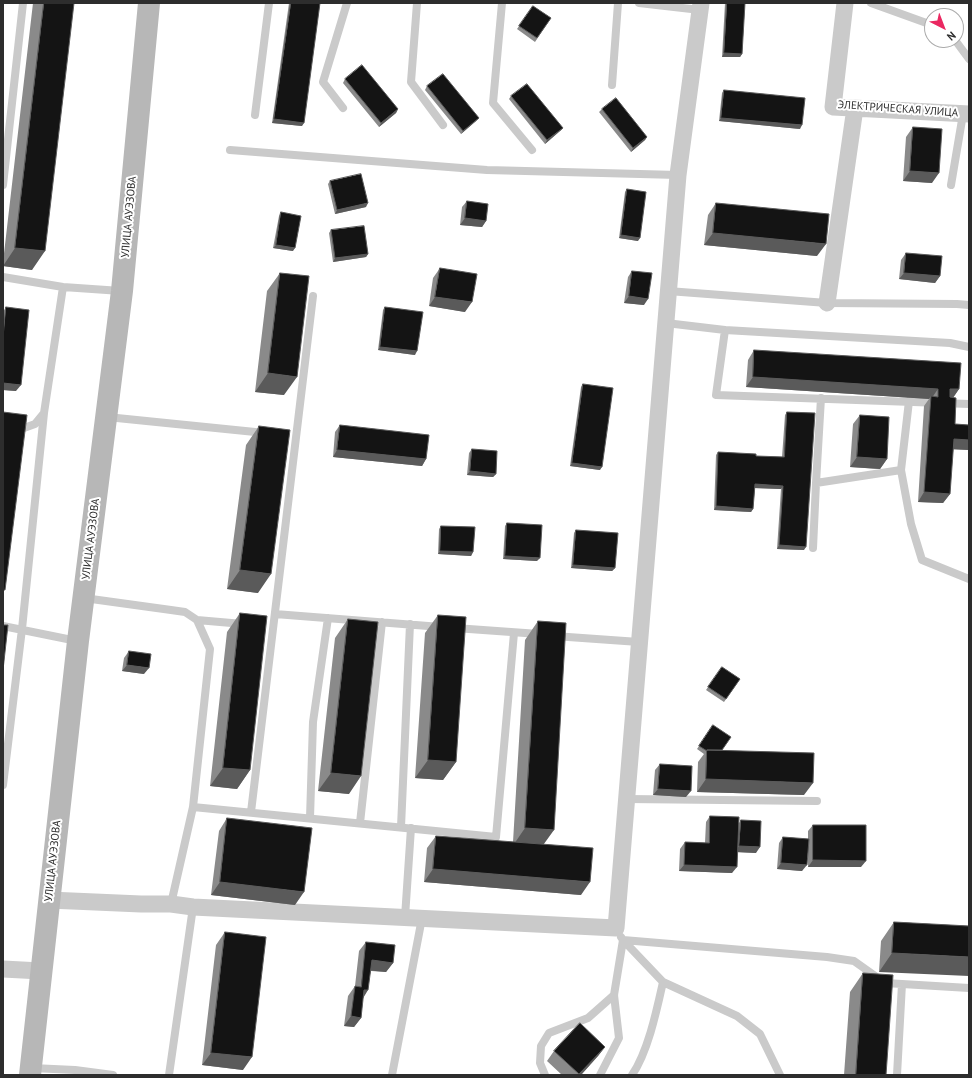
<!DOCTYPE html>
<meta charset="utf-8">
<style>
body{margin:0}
#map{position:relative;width:972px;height:1078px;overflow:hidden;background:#fff;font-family:"PT Sans",sans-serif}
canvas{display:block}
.frame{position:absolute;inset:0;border:4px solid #2d2d2d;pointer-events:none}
.north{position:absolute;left:924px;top:8px;width:40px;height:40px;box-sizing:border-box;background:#fff;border:1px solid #ababab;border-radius:50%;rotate:138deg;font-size:11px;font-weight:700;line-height:16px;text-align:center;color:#2d2d2d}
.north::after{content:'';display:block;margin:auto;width:14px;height:18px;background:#ea2861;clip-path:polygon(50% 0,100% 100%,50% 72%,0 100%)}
</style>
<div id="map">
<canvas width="972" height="1078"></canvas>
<div class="frame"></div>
<div class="north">N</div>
</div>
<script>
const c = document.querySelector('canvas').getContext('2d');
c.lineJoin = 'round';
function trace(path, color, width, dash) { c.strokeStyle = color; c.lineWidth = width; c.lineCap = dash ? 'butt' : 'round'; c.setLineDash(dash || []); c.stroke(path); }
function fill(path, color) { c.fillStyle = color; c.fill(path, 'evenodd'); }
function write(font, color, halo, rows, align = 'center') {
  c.font = font + ' "PT Sans",sans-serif'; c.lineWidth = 4; c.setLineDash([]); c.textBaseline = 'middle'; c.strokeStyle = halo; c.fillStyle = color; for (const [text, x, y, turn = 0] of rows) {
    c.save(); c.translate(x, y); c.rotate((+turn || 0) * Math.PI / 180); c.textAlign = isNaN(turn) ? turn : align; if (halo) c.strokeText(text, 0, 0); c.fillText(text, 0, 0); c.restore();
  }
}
const lane = new Path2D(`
 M417,3l-6,79 32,43
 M502,3l-9,100 39,47
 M639,3l61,7
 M871,3l61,22
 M955,40l14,19
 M612,85l6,-82
 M343,108l-20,-26 24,-79
 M255,115l14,-112
 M230,150l257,20 191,5
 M3,185l20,-182
 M951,185l12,-71
 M3,277l60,10 58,4
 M668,291l159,12 130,1 12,1
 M666,323l59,7 225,13 19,4
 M725,330l-9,65 253,9
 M821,398l-5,85 85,-13 8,-69
 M107,417l158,16
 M3,424l21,4 11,-4 9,-11 19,-126
 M901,470l10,54 11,36 47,19
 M813,548l3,-65
 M84,598l87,12 14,2 12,8 13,29 -17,158
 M275,614l166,13
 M197,620l46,4
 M3,626l74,15
 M455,628l84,6
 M554,636l85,6
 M3,785l19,-156 22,-216
 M627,799l190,2
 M251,812l62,-516
 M310,818l3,-96 15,-104
 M360,823l22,-201
 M401,827l9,-203
 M171,904l22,-97 303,30 18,-204
 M405,917l6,-89
 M623,940l204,17 27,4 31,22 17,1
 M623,940l40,42 74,34 23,18 20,41
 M32,1068l43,2 38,5
 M169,1075l24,-168
 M392,1075l30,-157
 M545,1075l-5,-12 1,-17 8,-13 39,-15 26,-23
 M600,1075l19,-37 -5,-43 9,-55 -2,-3
 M632,1075c16,-23 25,-66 31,-93
 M897,1075l5,-91 67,4`);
const street = new Path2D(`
 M845,3l-12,104 136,7
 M827,303l28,-195
 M49,900l92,4h30l22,3 423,21 62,-753 23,-172
 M3,969l38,2`);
const secondary = new Path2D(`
 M30,1075l48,-434 44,-350 27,-288`);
const wall = new Path2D(`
 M33,3h41l-42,267 -29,-4v-4z
 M289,3h31l-18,123 -30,-3z
 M725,3h20l-3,51 -2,3h-18z
 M533,6l18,12 -16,24 -18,-13z
 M345,79l53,30 -2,4 -17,14 -36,-44z
 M427,86l49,35 -15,13 -36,-44z
 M724,90l76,39 -81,-8 3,-28z
 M511,96l52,32 -3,3 -15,13 -36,-45z
 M602,109l45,28 -2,3 -14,12 -32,-40z
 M913,127l19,56 -29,-2 3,-44z
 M330,181l36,26 -31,7 -7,-30z
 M627,189l11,52 -19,-3 6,-46z
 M467,201l19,20 -4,6 -22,-2 2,-18z
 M716,203l101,53 -113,-11 4,-30z
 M281,212l12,39 -20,-3 6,-32z
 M331,230l37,24 -2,3 -33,5 -4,-29z
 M906,253l34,23 -5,7 -36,-4 2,-19z
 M440,268l25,44 -36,-6 4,-28z
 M632,271l12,34 -20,-2 4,-26z
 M280,273l4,122 -29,-3 12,-101z
 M6,307l10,84 -13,-1v-78z
 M385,307l30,48 -37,-5 5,-40z
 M754,350l205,39 -6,9 2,26 14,1v25l-16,-1 -3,45 -7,9 -25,-1 6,-96 5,-7 -183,-12 2,-27z
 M583,384l17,86 -30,-4 11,-79z
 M787,412l17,138 -27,-1 4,-60 -26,-1 -2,21 -2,3 -37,-2 2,-55 2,-3 38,4 26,1 3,-42z
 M860,415l27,44 -7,10 -30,-2 3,-43z
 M340,425l86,34 -4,7 -89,-9 2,-25z
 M259,426l-1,167 -31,-4 19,-144z
 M472,449l24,25 -3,3 -26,-2 2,-22z
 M507,523l30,38 -34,-2 2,-33z
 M441,526l32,26 -2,4 -33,-2 1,-25z
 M576,530l39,38 -3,3 -41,-3 3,-35z
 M240,613l10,157 -13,19 -27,-3 17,-154z
 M438,615l18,147 -13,18 -28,-2 10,-145z
 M348,619l1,175 -31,-3 17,-153z
 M538,621l6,223 37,51 -157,-13 3,-34 9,-12 77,6 12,-202z
 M129,651l15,23 -22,-3 2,-13z
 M722,667l18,12 -16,23 -18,-12z
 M713,725l9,25 82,45 -107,-3 1,-30 6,-8 -7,-5z
 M660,764l26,33 -33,-2 2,-25z
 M710,816l29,7 2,-3 15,33 -19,-1 -5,21 -53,-2 1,-22 5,-7 20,1 1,-21z
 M227,818l68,87 -84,-10 8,-64z
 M813,825l48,42h-53v-18l-6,22 -25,-2 2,-26 4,-6 25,2v-8z
 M894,922l75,4 -90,46 2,-31z
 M225,932l18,138 -41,-5 14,-120z
 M366,942l27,21 -7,9 -15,-1 -8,26 -2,21 -7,9 -10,-1 4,-30 7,-10 4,-35z
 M863,973l23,102h-42l6,-83z
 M605,1047l-7,9 -17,19h-19l-15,-14 7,-10z`);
const shadedWall = new Path2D(`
 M724,53l18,1 -2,3h-18z
 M398,109l-2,4 -17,14 2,-4z
 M479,118l-3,3 -15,13 2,-3z
 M721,118l81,7 -2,4 -81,-8z
 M274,119l30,4 -2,3 -30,-3z
 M563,128l-3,3 -15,13 2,-4z
 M647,137l-2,3 -14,12 2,-4z
 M910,171l29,2 -7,10 -29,-2z
 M368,203l-2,4 -31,7 2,-4z
 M465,218l21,3 -4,6 -22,-2z
 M713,233l113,11 -9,12 -113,-11z
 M621,235l19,3 -2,3 -19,-3z
 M276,245l19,3 -2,3 -20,-3z
 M15,248l30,3 -13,19 -29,-4z
 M368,254l-2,3 -33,5 2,-4z
 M904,273l36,3 -5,7 -36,-4z
 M629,296l19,3 -4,6 -20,-2z
 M435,297l37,5 -7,10 -36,-6z
 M380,347l37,4 -2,4 -37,-5z
 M268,373l29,4 -13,18 -29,-3z
 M753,377l185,12 -7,10v-3l-2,3 -183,-12z
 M3,383l18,2 -5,6 -13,-1z
 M950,389h9l-7,10h-8z
 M954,439l15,1v10l-22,-1z
 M337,450l89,9 -4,7 -89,-9z
 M857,457l30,2 -7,10 -30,-2z
 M572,463l30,4 -2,3 -30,-4z
 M470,471l26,3 -3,3 -26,-2z
 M755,484l28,2 -2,3 -28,-1z
 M924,492l26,2 -7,9 -25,-1z
 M716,506l37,3 -2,3 -37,-2z
 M779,545l27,2 -2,3 -27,-1z
 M440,551l33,1 -2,4 -33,-2z
 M505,556l35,2 -3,3 -34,-2z
 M573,565l42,3 -3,3 -41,-3z
 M240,570l31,4 -13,19 -31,-4z
 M127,665l22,3 -5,6 -22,-3z
 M428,760l28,2 -13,18 -28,-2z
 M223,768l27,2 -13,19 -27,-3z
 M331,773l30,3 -12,18 -31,-3z
 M706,779l107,4 -9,12 -107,-3z
 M658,789l33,2 -5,6 -33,-2z
 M525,828l29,2 -13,18 -29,-1z
 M739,846l21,1 -4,6 -21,-1z
 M813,860l53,1 -5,6h-53z
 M781,863l26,2 -5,6 -25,-2z
 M684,865l53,2 -5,6 -53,-2z
 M433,869l157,13 -9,13 -157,-13z
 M220,882l84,10 -9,13 -84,-10z
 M892,953l77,4v19l-90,-4z
 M372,960l21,3 -7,9 -21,-2z
 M364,990h4l-6,10z
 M351,1016l10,2 -7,9 -10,-1z
 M605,1047l-7,9 -17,19h-3z
 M211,1053l41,4 -9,13 -41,-5z`);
const building = new Path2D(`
 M44,3h30l-29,248 -30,-3z
 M291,3h29l-16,120 -30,-4z
 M727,3h18l-3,51 -18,-1z
 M533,6l18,12 -14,20 -18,-12z
 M362,65l36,44 -17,14 -36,-44z
 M443,74l36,44 -16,13 -36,-45z
 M527,84l36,44 -16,12 -36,-44z
 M724,90l81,8 -3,27 -81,-7z
 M616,98l31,39 -14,11 -31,-39z
 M913,127l29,2 -3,44 -29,-2z
 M361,174l7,29 -31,7 -7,-29z
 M627,189l19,3 -6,46 -19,-3z
 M467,201l21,3 -2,17 -21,-3z
 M716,203l113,11 -3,30 -113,-11z
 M281,212l20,4 -6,32 -19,-3z
 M364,226l4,28 -33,4 -4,-28z
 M906,253l36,3 -2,20 -36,-3z
 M440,268l37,6 -5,28 -37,-5z
 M632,271l20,2 -4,26 -19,-3z
 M280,273l29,3 -12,101 -29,-4z
 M6,307l23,3 -8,75 -18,-2v-45z
 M385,307l38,5 -6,39 -37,-4z
 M754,350l207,13 -2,26h-9v8l6,1 -1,26 14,1v15l-15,-1 -4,55 -26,-2 7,-96 7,1v-8l-185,-12z
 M583,384l30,4 -11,79 -30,-4z
 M3,412l24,3 -22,175h-2z
 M787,412l28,1 -9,134 -27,-2 4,-59 -28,-2 -2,25 -37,-3 2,-54 38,2v2l28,1z
 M860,415l29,2 -2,42 -30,-2z
 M340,425l89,10 -3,24 -89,-9z
 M259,426l31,4 -19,144 -31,-4z
 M472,449l25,2 -1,23 -26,-3z
 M507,523l35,2 -2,33 -35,-2z
 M441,526l34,1 -2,25 -33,-1z
 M576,530l42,3 -3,35 -42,-3z
 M240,613l27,3 -17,154 -27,-2z
 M438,615l28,2 -10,145 -28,-2z
 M348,619l30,3 -17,154 -30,-3z
 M538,621l28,2 -12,207 -29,-2z
 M3,625h5l-5,45z
 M129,651l22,3 -2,14 -22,-3z
 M722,667l18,12 -14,20 -18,-12z
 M713,725l18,12 -9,13h-15v1l-8,-5z
 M707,750l107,3 -1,30 -107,-4z
 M660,764l32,2 -1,25 -33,-2z
 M710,816l29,1 -2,50 -53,-2 1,-23 24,1z
 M227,818l85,10 -8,64 -84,-10z
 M741,820l20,1 -1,26 -21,-1z
 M813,825h53v36l-53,-1z
 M436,836l157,12 -3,34 -157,-13z
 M783,837l26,2 -2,26 -26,-2z
 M894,922l75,4v31l-77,-4z
 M225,932l41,5 -14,120 -41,-4z
 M366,942l29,3 -2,18 -21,-3 -4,30h-4l-3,28 -10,-2 4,-30 6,1z
 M863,973l30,2 -7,100h-30z
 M580,1023l25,24 -26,27 -25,-23z`);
const streetNames = [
 ["ЭЛЕКТРИЧЕСКАЯ УЛИЦА",898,109,4],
 ["УЛИЦА АУЭЗОВА",129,217,-85],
 ["УЛИЦА АУЭЗОВА",91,539,-83],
 ["УЛИЦА АУЭЗОВА",53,861,-84]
];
trace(lane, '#cacaca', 8);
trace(street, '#cacaca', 17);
trace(secondary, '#b7b7b7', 22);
fill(wall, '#8a8a8a');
fill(shadedWall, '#5a5a5a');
fill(building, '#141414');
trace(building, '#5a5a5a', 1);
write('11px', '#2d2d2d', '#fff', streetNames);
</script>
